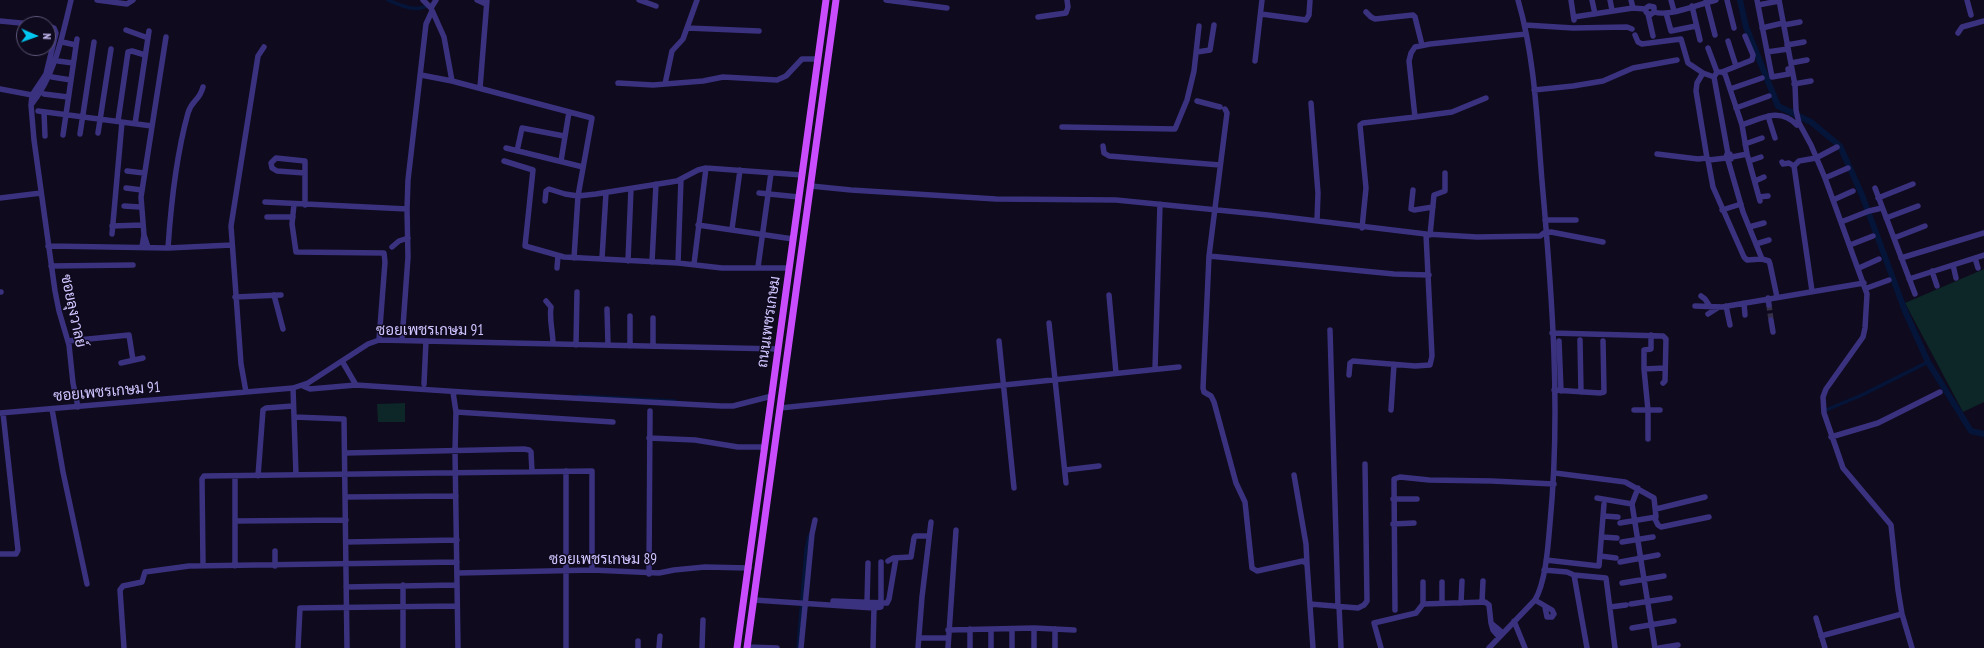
<!DOCTYPE html>
<meta charset="utf-8">
<style>
body{margin:0}
#map{position:relative;width:1984px;height:648px;overflow:hidden;background:#0f0a1d;font-family:"PT Sans Narrow",sans-serif}
canvas{display:block}
.north{position:absolute;left:16px;top:16px;width:40px;height:40px;box-sizing:border-box;background:#0f0a1d;border:1px solid #5c5577;border-radius:50%;rotate:92deg;font-size:11px;font-weight:700;line-height:16px;text-align:center;color:#d0c5ff}
.north::after{content:'';display:block;margin:auto;width:14px;height:18px;background:#00c6f0;clip-path:polygon(50% 0,100% 100%,50% 72%,0 100%)}
</style>
<div id="map">
<canvas width="1984" height="648"></canvas>
<div class="north">N</div>
</div>
<script>
const c = document.querySelector('canvas').getContext('2d');
c.lineJoin = 'round';
function fill(path, color) { c.fillStyle = color; c.fill(path, 'evenodd'); }
function trace(path, color, width, dash) { c.strokeStyle = color; c.lineWidth = width; c.lineCap = dash ? 'butt' : 'round'; c.setLineDash(dash || []); c.stroke(path); }
function write(font, color, halo, rows, align = 'center') {
  c.font = font + ' "PT Sans Narrow",Sarabun,sans-serif'; c.lineWidth = 3; c.setLineDash([]); c.textBaseline = 'middle'; c.strokeStyle = halo; c.fillStyle = color; for (const [text, x, y, turn = 0] of rows) {
    c.save(); c.translate(x, y); c.rotate((+turn || 0) * Math.PI / 180); c.textAlign = isNaN(turn) ? turn : align; if (halo) c.strokeText(text, 0, 0); c.fillText(text, 0, 0); c.restore();
  }
}
const green = new Path2D(`
 M1984,269v133l-21,10 -58,-109z
 M405,403v19h-27l-1,-18z`);
const canal = new Path2D(`
 M388,0c13,5 28,13 40,5
 M579,396l96,5
 M1826,410l36,-15 66,-33
 M798,648l8,-98 3,-14`);
const river = new Path2D(`
 M1740,0l6,27 32,79 33,16 29,24 22,49 43,116 23,51 43,69 13,3`);
const minorTunnel = new Path2D(`
 M1769,305l2,15`);
const minor = new Path2D(`
 M97,0l30,4 6,-4
 M423,0l8,8 13,29 8,44 140,37 -14,78 -4,62
 M477,0l9,4
 M639,0l17,6
 M886,0l61,8
 M1571,0l3,20
 M1592,0l3,14
 M1610,0l2,10
 M1631,0l2,8
 M1671,0l3,11
 M1706,0l9,35
 M1727,0l7,28
 M1757,0l15,77 17,-3 -1,-5
 M1779,0l16,85 1,25 3,13 12,22 14,33 42,116 -2,34 -2,9 -37,52 -3,8 1,16 19,55 48,57 7,65 4,24 10,34
 M1967,0l4,15
 M1758,5l21,-4
 M1692,6l8,34
 M431,8l5,-8
 M1366,12l5,5 4,2 38,-4 2,2 7,28
 M1654,12c15,5 46,-8 62,-12
 M1666,13l5,18 25,-5
 M1261,14l45,6 3,-5 1,-15
 M1648,14l5,22
 M1038,17l28,-4 2,-6 -1,-7
 M1574,17l59,-9 12,1 4,-3 5,1v5l-4,3 -4,-3 -1,-3
 M0,21l31,3
 M1525,25l48,3 54,-1 5,2
 M1784,25l16,-3
 M48,26l6,2 2,5 -10,41 -14,21 -1,10 3,35 21,151 4,20 10,34 4,38 5,24
 M687,28l72,3
 M1762,28l21,-5
 M126,30l22,8
 M1958,33l4,-6 22,-6
 M1635,35l3,7 4,2 39,-5 7,24 15,10 11,4
 M1728,41l8,25
 M62,42l14,3
 M1787,45l17,-3
 M1708,48l9,24
 M1197,52l13,-2 4,-25
 M1767,52l21,-3
 M58,61l15,2
 M1255,61l7,-61
 M1791,63l16,-3
 M1722,72l30,-12 1,-5 -8,-19
 M1703,73l-6,10 -1,8 11,67 2,2 17,-2
 M421,75l31,6
 M52,77l19,3
 M618,83l35,2 50,-4 20,-4 54,3 9,-4 16,-17h15
 M665,84l7,-33 11,-12 14,-39
 M1794,84l17,-3
 M480,88l7,-88
 M0,89l32,6
 M1730,89l32,-11
 M1534,90l39,-4 30,-5 30,-13 44,-8
 M44,94l24,3
 M1197,101l23,6
 M1311,103l7,90 -1,28
 M31,105c24,-30 31,-68 40,-105
 M1736,108l33,-12
 M1225,109l2,4 -18,143 -6,132 1,4 7,4 3,6 22,81 9,19 7,66 5,3 46,-10 4,3 6,84
 M38,111l114,15
 M44,112l1,24
 M1768,116l7,22
 M1415,117l37,-5 34,-14
 M118,121l10,-69 4,-1 13,4
 M135,124l14,-93
 M1062,127l113,2 12,-29 7,-29 5,-45
 M98,133l13,-84
 M80,134l14,-92
 M63,135l14,-96
 M1745,144l17,-6
 M1103,146l1,7 5,3 111,9
 M506,148l77,19
 M517,151l5,-23 42,8
 M1657,154l41,5 9,-1
 M1728,154l-14,-77 3,-5h5l3,2 17,51
 M1747,154l13,47
 M1732,157l15,-3 -5,-29c20,-7 38,-18 55,0
 M1708,160l5,27 31,70 3,3 15,-1
 M1728,160l3,-1 -1,-5h-3l-1,4 2,2 15,52 19,47 7,2 1,3 7,33
 M504,161l29,9 -8,76 39,11 114,6 44,5h67
 M561,161l8,-49
 M1749,161l12,-4
 M1782,162l1,2 6,-1 5,3
 M127,171l17,2
 M1825,178l23,-10
 M1755,181l9,-4
 M811,186l40,4 145,9 120,1 152,15 158,19 51,3 63,-1 4,-3 7,-1 52,10
 M126,188l16,2
 M1875,188l40,106
 M1413,190l-2,19 3,1 19,-3
 M759,193l40,4
 M1759,197l9,-1
 M0,198l41,-5
 M1878,198l35,-14
 M1833,200l20,-9
 M545,201l1,-10 3,-2 16,5 13,2 18,-2 81,-13 21,-11 8,-2 96,7
 M265,202l142,7
 M294,204l-2,20 4,28 88,1 1,9 -6,78
 M305,205v-44l-29,-3 -5,5 1,5 5,3 28,2
 M124,206l16,1
 M1722,210l19,-6
 M267,217h26
 M1886,218l32,-12
 M1545,220h31
 M1841,222l28,-11 13,-3
 M698,225l95,14
 M112,226l31,-1
 M1749,227l15,-4
 M1362,228l4,-40 -6,-63 3,-2 52,-6 -6,-56 2,-8 4,-6 15,-3 96,-10
 M732,229l8,-59
 M112,234l10,-112
 M144,235l-3,-38 25,-160
 M1430,235l4,-40 11,-4v-18
 M1894,238l31,-12
 M1756,244l13,-4
 M1850,245l23,-9
 M48,246l120,2 64,-3
 M142,247l2,-12 4,12
 M392,247l7,-6 9,-3
 M168,248c3,-45 8,-92 20,-135 4,-14 11,-11 15,-26
 M1209,256l185,18 35,1
 M602,258l4,-65
 M1901,258l83,-25
 M1975,258l3,10
 M628,261l3,-72
 M652,262l4,-78
 M678,263l3,-84
 M694,264l12,-96
 M1953,265l3,13
 M51,266l82,-1
 M758,267l13,-94
 M557,268l1,-12
 M1859,268l20,-9
 M1932,271l5,15
 M1909,279l75,-24
 M1867,288l22,-8
 M1812,291l-18,-125 5,-5 17,-3 21,-11
 M0,292h1
 M274,295l9,34
 M1109,295l7,78
 M1701,296l4,3 4,6
 M235,297l46,-2
 M1768,298l1,7
 M546,301l5,6c-2,13 2,24 2,37
 M1744,303l1,12
 M1695,306l27,1 142,-24
 M1726,306l4,19
 M607,309l1,36
 M1708,314l11,-7
 M1771,320l2,12
 M1049,323l17,160
 M1330,330l8,276
 M1552,333l111,3 3,3 -1,42 -2,2
 M402,340l6,-83 -1,-48 1,-29 18,-156 6,-13
 M1580,340l1,52
 M68,341l61,-6 4,25
 M999,341l15,147
 M1559,341l2,50
 M576,345l1,-53
 M630,346v-30
 M653,346v-28
 M342,361l14,24
 M121,363l22,-5
 M1155,369l5,-165
 M1644,369v-19l7,-1v-14
 M1349,375l1,-12 3,-2 62,5 15,-1 2,-9 -6,-122
 M424,384l2,-43
 M303,386l7,3 46,-4 122,8 243,13h12l39,-10
 M293,388l3,87
 M1554,390l46,3 4,-1 -1,-51
 M246,392l-5,-28 -10,-138 27,-170 6,-9
 M453,392l3,20 -1,39 3,197
 M780,408l399,-41
 M52,409l11,63 24,112
 M1391,410l3,-46
 M1634,410h26
 M456,412l157,10
 M0,413l293,-25 15,-5 60,-39 11,-4 399,9
 M294,417l50,2 3,229
 M1831,437l47,-14 62,-31
 M649,438l46,2 43,7h27
 M1648,439v-29l-4,-41 21,-1
 M345,453l179,-4 5,1 2,2 1,20
 M1065,470l34,-4
 M566,471v177
 M1555,473l70,9 29,16 2,19 -36,6
 M1294,475l12,69 1,20
 M235,476v90
 M258,476l5,-66 3,-2 27,-2
 M1638,488l-6,16 23,144
 M346,497l110,-1
 M1597,498l35,6
 M1393,499h24
 M1656,509l49,-12
 M1603,516l15,1
 M1654,517l4,8 3,2 48,-10
 M235,521l111,-1
 M1393,524l21,-1
 M1602,537l15,1
 M346,542l111,-2
 M1622,542l31,-5
 M275,551v15
 M0,554h16l2,-4 -15,-137
 M1600,556l16,2
 M1546,560l53,6 5,-62
 M888,561l5,-3 18,-1 3,-19 1,-2h11
 M1620,562l38,-7
 M203,565l-1,-86 2,-3 388,-5v99
 M1544,570l23,2 7,3 32,3 9,70
 M458,573l134,-3 67,3 15,-3 31,-3 44,1
 M649,574l1,-163
 M1574,575l13,73
 M1622,583l42,-7
 M346,587l111,-2
 M754,600l120,8
 M1535,600l17,10 2,4 -2,3h-5l-2,-10
 M833,601l54,2 2,-4 7,-41
 M1482,602l1,-21
 M867,603l1,-40
 M1442,603v-21
 M1461,603l1,-22
 M1310,604l48,4 6,-3 3,-4 -2,-137
 M1423,604v-22
 M1631,604l39,-6
 M1339,606l2,42
 M1610,607l16,-2
 M1395,610l-1,-131 6,-2 29,3 63,1 62,3
 M1816,618l9,30
 M1514,621l11,27
 M1034,628v20
 M1632,628l42,-7
 M948,630l86,-2 40,2
 M1821,636l81,-22
 M1499,637l-6,-7 -2,-7 12,10
 M919,638h29
 M747,647l30,1
 M124,648l-4,-58 3,-4 19,-4 3,-10 44,-6 268,-4
 M298,648l2,-40 157,-2
 M403,648v-63
 M638,648v-7
 M659,648l1,-12
 M702,648l1,-28
 M801,648l11,-114 3,-14
 M873,648l1,-40 7,-1v-45
 M918,648l4,-51 9,-75
 M948,648l8,-118
 M970,648v-19
 M991,648v-19
 M1012,648v-19
 M1055,648v-19
 M1381,648l-7,-25 42,-10 7,-9 62,-2 4,3 2,18
 M1489,648l46,-48c11,-19 13,-54 15,-77 11,-113 2,-229 -8,-342 -5,-60 -7,-123 -24,-181
 M1659,648l19,-3`);
const major = new Path2D(`
 M737,648l89,-648
 M747,648l89,-648`);
const streetNames = [
 ["ซอยลุงวาลย์",73,311,78],
 ["ถนนเพชรเกษม",769,322,-82],
 ["ซอยเพชรเกษม 91",430,331],
 ["ซอยเพชรเกษม 91",107,392,-5],
 ["ซอยเพชรเกษม 89",603,560]
];
fill(green, '#0d2627');
trace(canal, '#05153a', 3.5);
trace(river, '#05153a', 6);
trace(minorTunnel, '#362f4a', 5.5, [5.5, 3]);
trace(minor, '#3a327f', 5.5);
trace(major, '#ca4cff', 7);
write('15px', '#d0c5ff', '#0f0a1d', streetNames);
</script>
